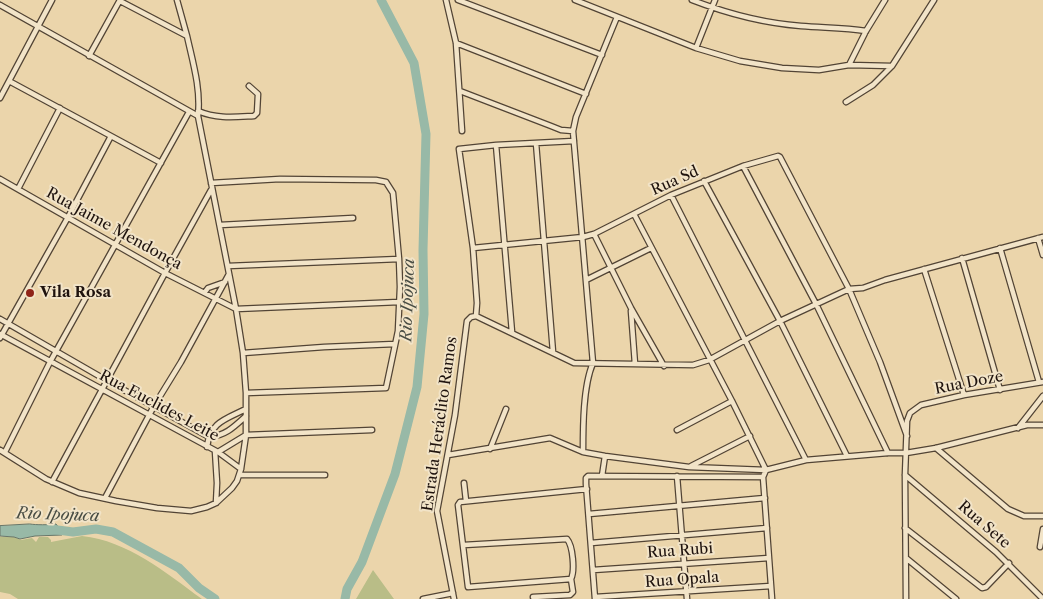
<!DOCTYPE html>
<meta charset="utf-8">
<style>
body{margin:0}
canvas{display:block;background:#ebd5ab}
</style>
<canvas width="1043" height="599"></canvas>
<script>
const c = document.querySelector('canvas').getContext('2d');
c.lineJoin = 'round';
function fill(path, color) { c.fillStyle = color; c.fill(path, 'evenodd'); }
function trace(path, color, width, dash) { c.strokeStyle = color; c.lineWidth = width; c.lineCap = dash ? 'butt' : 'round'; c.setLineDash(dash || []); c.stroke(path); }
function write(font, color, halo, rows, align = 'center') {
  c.font = font + ' "Libre Caslon Text",serif'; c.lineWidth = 4; c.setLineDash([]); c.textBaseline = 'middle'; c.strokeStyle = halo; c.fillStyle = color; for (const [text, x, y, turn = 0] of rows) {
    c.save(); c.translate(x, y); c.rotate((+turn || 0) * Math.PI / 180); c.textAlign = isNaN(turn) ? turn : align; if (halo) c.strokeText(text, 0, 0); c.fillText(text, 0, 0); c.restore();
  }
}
const green = new Path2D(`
 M82,536c46,5 83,36 120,63h-184l-8,-5 -10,-2v-55h14l7,3 11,-2 4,4 3,-5h9l3,3v2z
 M373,570l21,29h-38z`);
const water = new Path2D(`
 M30,524c6,1 19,1 26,0l3,4 3,7 -27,1 -15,3 -6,-2 -14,-1v-10z`);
const river = new Path2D(`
 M50,529l23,3 23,-3 17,3 66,36 20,20 16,11
 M345,599l2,-10 15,-27 33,-88 22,-87 7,-73 -1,-64 3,-116 -12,-71 -33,-63`);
const street = new Path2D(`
 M177,0l10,36
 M446,0l10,43 6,88
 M458,0l144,55
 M575,0l121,48 44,13 42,7 37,2 30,-5 43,1
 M692,0c36,14 71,23 109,26 22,2 43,1 65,5
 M0,5l198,111
 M456,43l130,51
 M696,48l19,-48
 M89,56l31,-56
 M849,65l17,-34 19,-31
 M9,81l152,82
 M460,91l91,35 10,4 12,1
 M0,98l52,-98
 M846,102l27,-17 19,-19 42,-66
 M198,111c19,8 36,6 56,5l3,-3 1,-19 -9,-8
 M536,143l17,209
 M496,145l16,187
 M743,166l73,138 72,149
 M0,179l165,94 71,36 163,-7
 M704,181l76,140 67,135
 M211,183l69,-4 96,1 10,2 7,11 6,66 1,28 -2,44 -12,57 -140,5
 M18,189l42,-81
 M671,195l135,265
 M220,225l133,-7
 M594,234l37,74 33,58
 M1038,238l5,17
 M473,248l110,-11 11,-3 77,-39 72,-29 35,-10 2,1 69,132 31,73 27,74
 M1000,248l39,134
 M962,258l38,132
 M228,266l171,-7
 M924,269l40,126
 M586,280l65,-32
 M205,292l3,-4 17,-6
 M631,311l4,53
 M476,316l98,47 119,2 16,-5 71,-39 69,-32 14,-1 22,-8 158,-43
 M476,316l1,-13 -4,-55 -14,-99 37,-4 78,-4
 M0,319l106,61 103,57c16,-1 25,-10 37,-21
 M0,334l218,118 28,-17 126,-5
 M0,338l67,-119 44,-83
 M243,353l81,-6 71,-3
 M1018,428l25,-32
 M677,430l55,-29
 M207,447c3,-25 19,-28 39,-38
 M936,448l72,61 16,7h19
 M490,449l16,-40
 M0,450l46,29 33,14 37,8 41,7 34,3 16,-4 9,-4 16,-15 5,-7 4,-12 5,-34v-42l-3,-40 -7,-44 -38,-193c3,-27 -5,-53 -11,-80l-67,-35
 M215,451l2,32 -1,20
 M5,452l45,-90 139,-250
 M218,452l23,17
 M583,452c0,-25 0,-66 10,-89l-20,-232 3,-14 41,-100
 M448,455l102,-17 33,14 22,4 84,11 77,3 -34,-69 -98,-187
 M691,466l59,-30
 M240,475h85
 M905,475l91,77 47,47
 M602,476l3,-20
 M677,476l10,123
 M52,482l113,-209 46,-83
 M464,483l2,18
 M105,498l49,-92 27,-44 48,-88
 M589,514l176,-16
 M905,528l77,60 4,-1 23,-24
 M591,543l176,-15
 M464,545l103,-6c6,7 8,32 4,40l-103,8 -10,-82 2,-3 127,-13
 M1040,547l3,-18
 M906,558l50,41
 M593,570l176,-12
 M533,597l37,-2 3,-3 -2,-13
 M595,597l176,-11
 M423,599l30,-6
 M454,599l-17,-88 18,-96 12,-94 4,-4 5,-1
 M595,599l-9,-115v-6l2,-2 175,1
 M772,599l-9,-122 3,-7 40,-10 82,-7h18l30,-5 91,-23h16
 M906,599l-1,-124 2,-54 3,-8 11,-8 43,-10 79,-13`);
const markers = [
 [30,293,5,"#8f2418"]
];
const streetNames = [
 ["Rua Sd",675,181,-24],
 ["Rua Jaime Mendonça",114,229,29],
 ["Rua Doze",969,383,-11],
 ["Rua Euclides Leite",159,406,28],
 ["Estrada Heráclito Ramos",440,424,-82],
 ["Rua Sete",984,525,41],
 ["Rua Rubi",680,551,-4],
 ["Rua Opala",682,580,-4]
];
const poiNames = [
 ["Vila Rosa",40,293]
];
const waterNames = [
 ["Rio Ipojuca",408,300,-88],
 ["Rio Ipojuca",58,515,2]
];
fill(green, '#b9bd87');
fill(water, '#98b9a7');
trace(water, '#68776a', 1);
trace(river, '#98b9a7', 9);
trace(street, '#524435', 7);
trace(street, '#f2e4c8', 4.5);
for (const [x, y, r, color] of markers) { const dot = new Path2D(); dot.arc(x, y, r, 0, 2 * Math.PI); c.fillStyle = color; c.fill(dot); trace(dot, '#f2e4c8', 2); }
write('15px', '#1f130e', '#f2e4c8', streetNames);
write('bold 15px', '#1f130e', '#f2e4c8', poiNames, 'left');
write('italic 16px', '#494d44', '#f2e4c8', waterNames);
</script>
